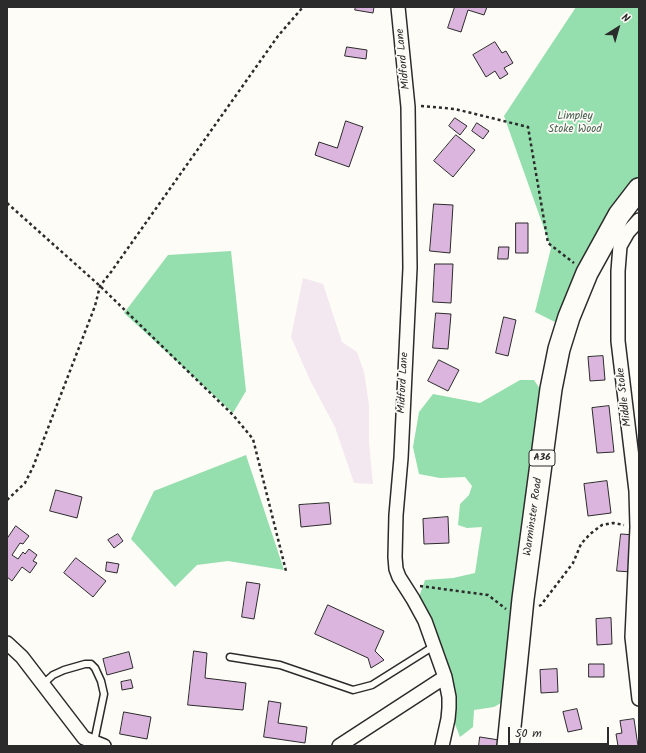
<!DOCTYPE html>
<style>
body{margin:0}
#map{position:relative;width:646px;height:753px;overflow:hidden;background:#fdfcf7;font-family:Kalam,sans-serif}
canvas{display:block}
.frame{position:absolute;inset:0;border:8px solid #2b2b2b;pointer-events:none}
.north{position:absolute;left:598px;top:8px;width:40px;height:40px;-webkit-text-stroke:3px #fdfcf7;paint-order:stroke;rotate:37deg;font-size:11px;font-weight:700;line-height:16px;text-align:center;color:#2b2b2b}
.north::after{content:'';display:block;margin:auto;width:14px;height:18px;background:#2b2b2b;clip-path:polygon(50% 0,100% 100%,50% 72%,0 100%)}
.scale{position:absolute;left:508px;top:727px;width:101px;height:18px;box-sizing:border-box;border:2px solid #2b2b2b;border-top:0;padding-left:5px;font-size:12px;line-height:14px;white-space:nowrap;color:#2b2b2b;-webkit-text-stroke:3px #fdfcf7;paint-order:stroke}
</style>
<div id="map">
<canvas width="646" height="753"></canvas>
<div class="frame"></div>
<div class="north">N</div>
<div class="scale">50 m</div>
</div>
<script>
const c = document.querySelector('canvas').getContext('2d');
c.lineJoin = 'round';
function fill(path, color) { c.fillStyle = color; c.fill(path, 'evenodd'); }
function trace(path, color, width, dash) { c.strokeStyle = color; c.lineWidth = width; c.lineCap = dash ? 'butt' : 'round'; c.setLineDash(dash || []); c.stroke(path); }
function write(font, color, halo, rows, align = 'center') {
  c.font = font + ' Kalam,sans-serif'; c.lineWidth = 3.5; c.setLineDash([]); c.textBaseline = 'middle'; c.strokeStyle = halo; c.fillStyle = color; for (const [text, x, y, turn = 0] of rows) {
    c.save(); c.translate(x, y); c.rotate((+turn || 0) * Math.PI / 180); c.textAlign = isNaN(turn) ? turn : align; if (halo) c.strokeText(text, 0, 0); c.fillText(text, 0, 0); c.restore();
  }
}
const built = new Path2D(`
 M303,278l20,6 19,58 15,10 7,20 5,33v38l4,41 -19,-1 -19,-56 -25,-47 -19,-43z`);
const green = new Path2D(`
 M576,7h63v173l-17,17 -67,125 -20,-10 16,-64 -47,-132z
 M231,251l15,140 -13,22 -109,-100 44,-58z
 M520,380h14l11,16 -12,73 -8,28 -1,50 -16,97 3,34 -5,22 -12,7 -20,3 -1,17 -13,10 -5,-13v-34l-9,-34 -27,-59 6,-17 28,-2 22,-5 7,-46 -15,1 -9,-3 2,-21 9,-9 3,-9 -7,-9 -25,1 -21,-4 -6,-27 6,-35 14,-18 47,9z
 M246,455l38,115 -56,-9 -31,4 -22,22 -44,-48 23,-48z`);
const building = new Path2D(`
 M356,7h18l-1,6 -18,-3z
 M455,7h32l-3,8 -16,-5 -7,22 -13,-4z
 M495,42l7,11 4,-2 7,12 -9,5 4,6 -8,5 -5,-8 -9,6 -13,-22z
 M347,47l20,3 -1,9 -21,-3z
 M455,118l12,8 -7,9 -11,-9z
 M346,121l17,6 -14,40 -34,-12 4,-13 18,6z
 M477,123l12,8 -6,8 -11,-8z
 M456,135l19,15 -22,27 -19,-16z
 M434,204l19,1 -3,48 -20,-2z
 M516,223h12v30h-12z
 M499,247h10l-1,12h-10z
 M435,264h18l-2,39 -18,-1z
 M436,313l15,1 -3,35 -15,-1z
 M504,317l12,3 -8,36 -12,-3z
 M603,356l2,24 -15,1 -2,-24z
 M439,360l20,10 -11,21 -20,-10z
 M609,406l5,46 -17,1 -5,-45z
 M607,481l4,32 -23,3 -4,-32z
 M56,490l26,7 -5,21 -27,-7z
 M329,503l2,21 -30,3 -2,-22z
 M448,517l1,26 -25,1 -1,-25z
 M16,526l13,10 -6,8 -3,-1 -8,12 6,4 5,-7 2,2 4,-5 8,6 -4,6 4,2 -7,10 -8,-6 -10,14 -5,-4v-38z
 M118,534l5,7 -9,7 -6,-8z
 M621,534l14,1 -4,37 -14,-1z
 M76,558l30,23 -13,16 -29,-24z
 M107,562l12,2 -2,9 -11,-2z
 M247,582l13,2 -6,35 -12,-2z
 M328,605l56,26 -9,20 9,9 -13,8 -3,-10 -53,-24z
 M611,618l1,26 -15,1 -1,-26z
 M194,651l13,2 -2,25 41,5 -3,27 -55,-5z
 M129,652l4,16 -26,7 -4,-16z
 M589,664h15v13h-15z
 M557,669l1,23 -17,1 -1,-23z
 M131,680l2,8 -11,2 -1,-8z
 M269,701l12,2 -3,20 29,4 -2,16 -41,-6z
 M577,709l5,20 -14,3 -5,-20z
 M124,712l27,5 -4,22 -27,-5z
 M634,719l4,27h-20l-2,-12 6,-1 -2,-12z
 M480,737l19,3 -1,6h-19z`);
const path = new Path2D(`
 M421,106l34,3 73,18 20,116 26,20
 M7,203l93,83 133,129 20,24 33,132
 M7,500l18,-17 8,-16 62,-161 5,-20 11,-14 167,-236 25,-29
 M420,586l68,9 18,14
 M539,606l2,-1 32,-42 8,-19 9,-10 12,-9 11,-2 11,2`);
const service = new Path2D(`
 M230,657l50,8 73,25 19,-5 62,-39
 M43,684l10,-9 11,-5 21,-6h6l4,4 6,13 3,13 -10,48`);
const minor = new Path2D(`
 M398,7l10,100 2,161 -9,190 -5,57 -1,42 1,12 3,8 14,22 12,22 20,56 4,20v11l-1,11 -6,27
 M639,220l-11,12 -8,14 -2,25v70l18,150 1,36 -5,110 7,62
 M7,643l15,14 62,81 20,8
 M339,746l106,-69`);
const trunk = new Path2D(`
 M508,746l15,-147 28,-210 8,-40 10,-32 18,-44 32,-58 20,-26`);
const shields = [
 [542,458,26]
];
const shieldNames = [
 ["A36",542,458]
];
const streetNames = [
 ["Midford Lane",404,59,-96],
 ["Midford Lane",404,383,-87],
 ["Middle Stoke",625,397,-97],
 ["Warminster Road",534,517,-82]
];
const parkNames = [
 ["Limpley",575,117],
 ["Stoke Wood",575,130]
];
fill(built, '#f3e7f0');
fill(green, '#95dead');
fill(building, '#dbb5de');
trace(building, '#2b2b2b', 1);
trace(service, '#2b2b2b', 9);
trace(minor, '#2b2b2b', 16);
trace(trunk, '#2b2b2b', 24);
trace(path, '#2b2b2b', 2.5, [3, 3]);
trace(service, '#fdfcf7', 6);
trace(minor, '#fdfcf7', 13);
trace(trunk, '#fdfcf7', 21);
for (const [x, y, w] of shields) { const box = new Path2D(); box.roundRect(x - w / 2, y - 8, w, 16, 3); c.fillStyle = '#fdfcf7'; c.fill(box); trace(box, '#2b2b2b', 1); }
write('bold 10px', '#2b2b2b', null, shieldNames);
write('11px', '#2b2b2b', '#fdfcf7', streetNames);
write('11px', '#4b6152', '#fdfcf7', parkNames);
</script>
